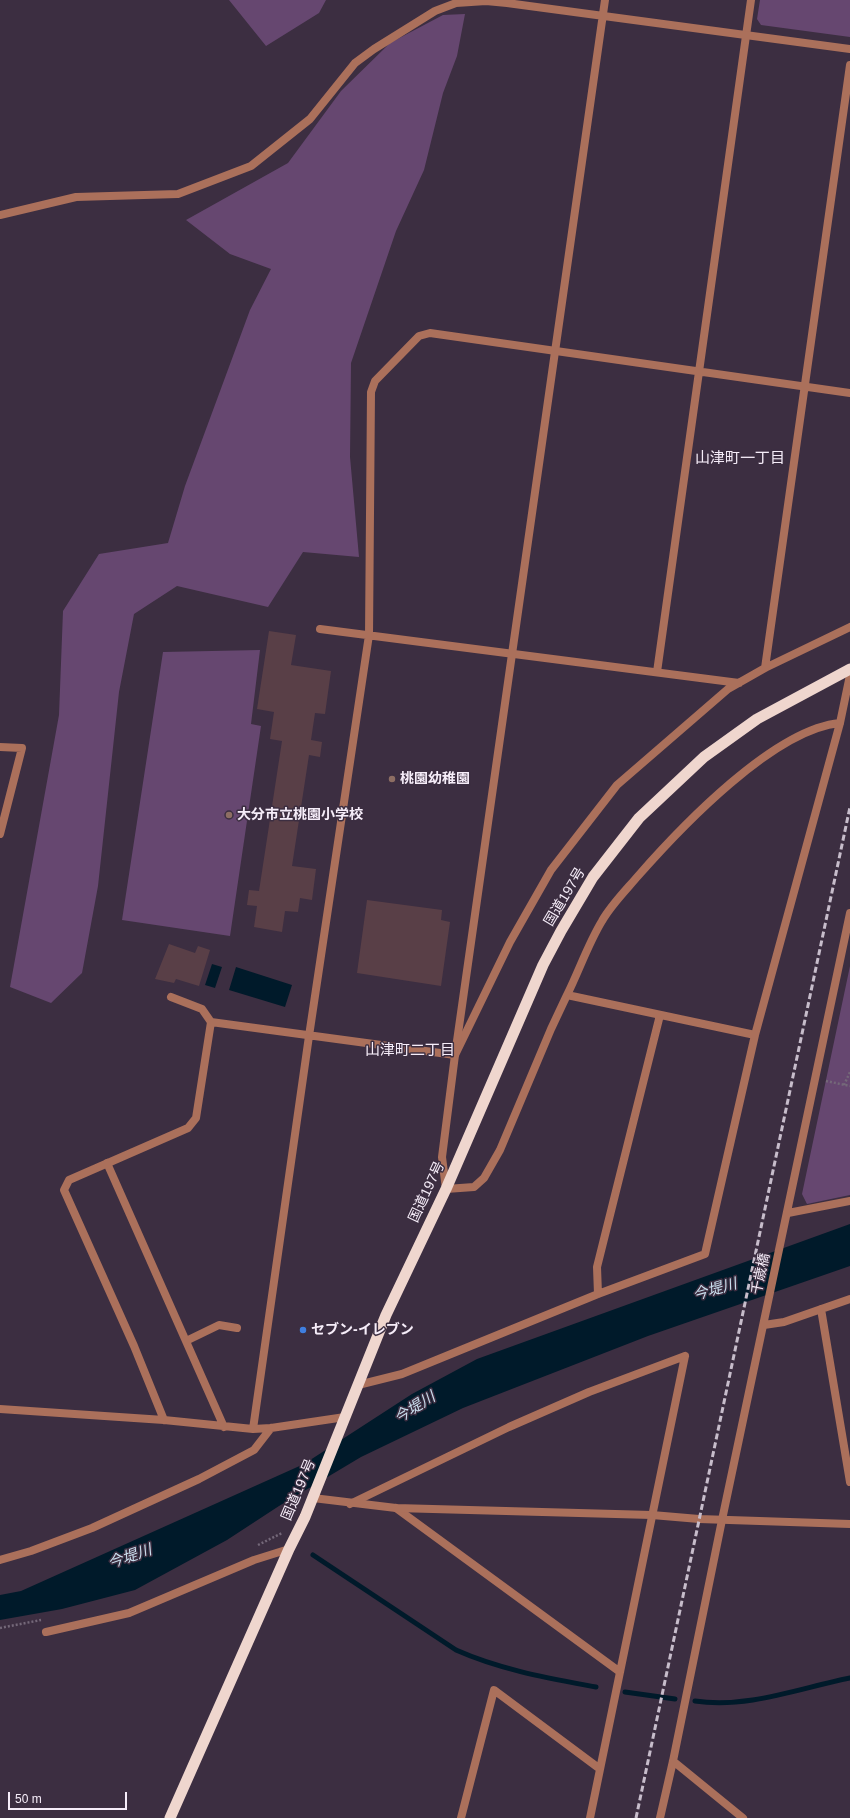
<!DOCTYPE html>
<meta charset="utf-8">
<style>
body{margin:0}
#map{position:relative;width:850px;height:1818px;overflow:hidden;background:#3c2e41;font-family:Helvetica,sans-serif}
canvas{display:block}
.scale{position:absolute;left:8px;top:1792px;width:119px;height:18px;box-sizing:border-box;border:2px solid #f6edf9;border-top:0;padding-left:5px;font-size:12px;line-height:14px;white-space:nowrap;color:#f6edf9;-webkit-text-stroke:3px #3c2e41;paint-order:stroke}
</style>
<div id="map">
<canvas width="850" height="1818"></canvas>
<div class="scale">50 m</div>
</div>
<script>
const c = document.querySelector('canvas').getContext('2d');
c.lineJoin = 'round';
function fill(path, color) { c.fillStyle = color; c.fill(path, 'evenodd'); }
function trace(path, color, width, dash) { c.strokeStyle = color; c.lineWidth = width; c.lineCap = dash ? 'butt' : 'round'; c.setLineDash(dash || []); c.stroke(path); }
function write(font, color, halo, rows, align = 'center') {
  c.font = font + ' Helvetica,"Noto Sans JP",sans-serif'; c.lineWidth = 3; c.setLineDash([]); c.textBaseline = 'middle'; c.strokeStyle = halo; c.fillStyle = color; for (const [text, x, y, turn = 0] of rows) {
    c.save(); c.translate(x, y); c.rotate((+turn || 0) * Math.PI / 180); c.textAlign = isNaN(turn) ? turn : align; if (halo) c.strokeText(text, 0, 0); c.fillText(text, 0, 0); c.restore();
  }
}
const green = new Path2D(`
 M229,0h97l-7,13 -53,33z
 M760,0h90v37l-89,-12 -4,-6z
 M465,14l-8,42 -14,37 -19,77 -28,61 -45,132 -1,94 9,100 -56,-5 -35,55 -91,-21 -43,28 -15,78 -21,194 -16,87 -31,30 -41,-16 49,-272 4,-104 36,-57 69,-11 17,-57 65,-176 21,-41 -41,-15 -44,-34 102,-57 53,-72 49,-48 53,-28z
 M260,650l-9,74 10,2 -31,210 -108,-16 41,-268z
 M850,966v229l-43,9 -5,-10z`);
const water = new Path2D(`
 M212,964l10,3 -7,21 -10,-3z
 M236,967l56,18 -7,22 -56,-17z
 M850,1224v42l-202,70 -185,72 -102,49 -82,49 -52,34 -92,50 -73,19 -62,11v-25l21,-4 283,-127 108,-70 65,-35z`);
const stream = new Path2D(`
 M313,1555l143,95c45,20 92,28 140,37
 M625,1692l50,7
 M695,1701c52,8 105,-13 155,-23`);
const building = new Path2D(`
 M269,631l27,4 -5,30 40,6 -6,43 -10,-1 -4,27 11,2 -2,15 -11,-2 -17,111 24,3 -4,31 -12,-2 -2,14 -13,-1 -3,21 -28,-5 3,-21 -10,-1 2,-15 10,1 23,-150 -12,-2 4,-27 -17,-3z
 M367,900l75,10 -1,10 9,2 -9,64 -84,-13z
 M169,944l26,9 3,-7 12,4 -11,36 -23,-7 -2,4 -19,-4z`);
const path = new Path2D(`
 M826,1081l24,5
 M844,1085l6,-13
 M258,1545l24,-12
 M0,1628l41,-8`);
const minor = new Path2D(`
 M320,629l419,54
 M765,668l85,-603
 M657,672l94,-672
 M0,747l22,1 -22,86
 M211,1022l244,33 55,-113 41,-72 66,-85 111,-96 37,-21 85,-41
 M755,1035l-188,-40c12,-24 21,-51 35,-74 9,-16 24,-31 36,-45 43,-49 136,-147 202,-153
 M107,1163l117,264
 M446,1189l28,-2 10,-9 16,-28 51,-121 16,-34
 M788,1213l62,-12
 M598,1294l-1,-27 63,-252
 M821,1309l29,173
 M764,1325l20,-3 66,-23
 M186,1341l33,-16 18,3
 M358,1385l44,-11 196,-80 107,-40 50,-219 85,-312 10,-48
 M0,1409l164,11 89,9 18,-1 74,-11
 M164,1420l-30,-74 -70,-156 5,-10 119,-52 8,-10 15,-96 -9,-13 -31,-12
 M253,1429l56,-393 60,-401 2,-243 4,-11 44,-45 11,-3 420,60
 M350,1504l159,-77 80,-35 96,-36
 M396,1508l224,164
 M0,1560l31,-9 61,-23 107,-49 55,-29 17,-22
 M46,1632l83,-19 125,-53 35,-11
 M673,1761l70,57
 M461,1818l33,-128 106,79
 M590,1818l95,-462
 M660,1818l13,-57 49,-241 128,-607`);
const tertiary = new Path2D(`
 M0,215l76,-18 102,-3 73,-28 59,-47 45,-56 19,-14 61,-38 21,-8 30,-2 21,2 343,46
 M446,1189l-4,-32 13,-102 150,-1055
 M313,1498l83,10 256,7 47,4 151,5`);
const trunk = new Path2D(`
 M170,1818l119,-269 16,-32 81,-202 60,-126 97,-224 18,-34 32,-54 46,-59 65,-61 53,-38 93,-50`);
const rail = new Path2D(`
 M636,1818l214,-1011`);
const markers = [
 [392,779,4,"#8d6e63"],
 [229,815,4,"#8d6e63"],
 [303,1330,4,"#3f7fe0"]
];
const poiNames = [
 ["桃園幼稚園",400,779],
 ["大分市立桃園小学校",237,815],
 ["セブン-イレブン",311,1330]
];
const streetNames = [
 ["国道197号",565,897,-59],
 ["国道197号",427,1192,-65],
 ["千歳橋",761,1274,-78],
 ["国道197号",299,1490,-67]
];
const neighbourhoodNames = [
 ["山津町一丁目",740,459],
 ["山津町二丁目",410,1051]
];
const waterNames = [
 ["今堤川",715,1290,-16],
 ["今堤川",415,1408,-32],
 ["今堤川",130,1557,-19]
];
fill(green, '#664770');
fill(water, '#001a2a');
trace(stream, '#001a2a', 5);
fill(building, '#593f47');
trace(path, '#746879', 2.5, [2, 2]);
trace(minor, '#ab705b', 8);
trace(tertiary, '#ab705b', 8);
trace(trunk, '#efd6ce', 11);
trace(rail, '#c7bdcb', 3, [6, 3]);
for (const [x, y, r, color] of markers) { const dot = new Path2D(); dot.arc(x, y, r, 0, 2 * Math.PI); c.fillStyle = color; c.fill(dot); trace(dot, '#3c2e41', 1.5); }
write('bold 14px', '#f6edf9', '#3c2e41', poiNames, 'left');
write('14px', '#f6edf9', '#3c2e41', streetNames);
write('15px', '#f6edf9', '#3c2e41', neighbourhoodNames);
write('italic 15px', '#cadfee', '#3c2e41', waterNames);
</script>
